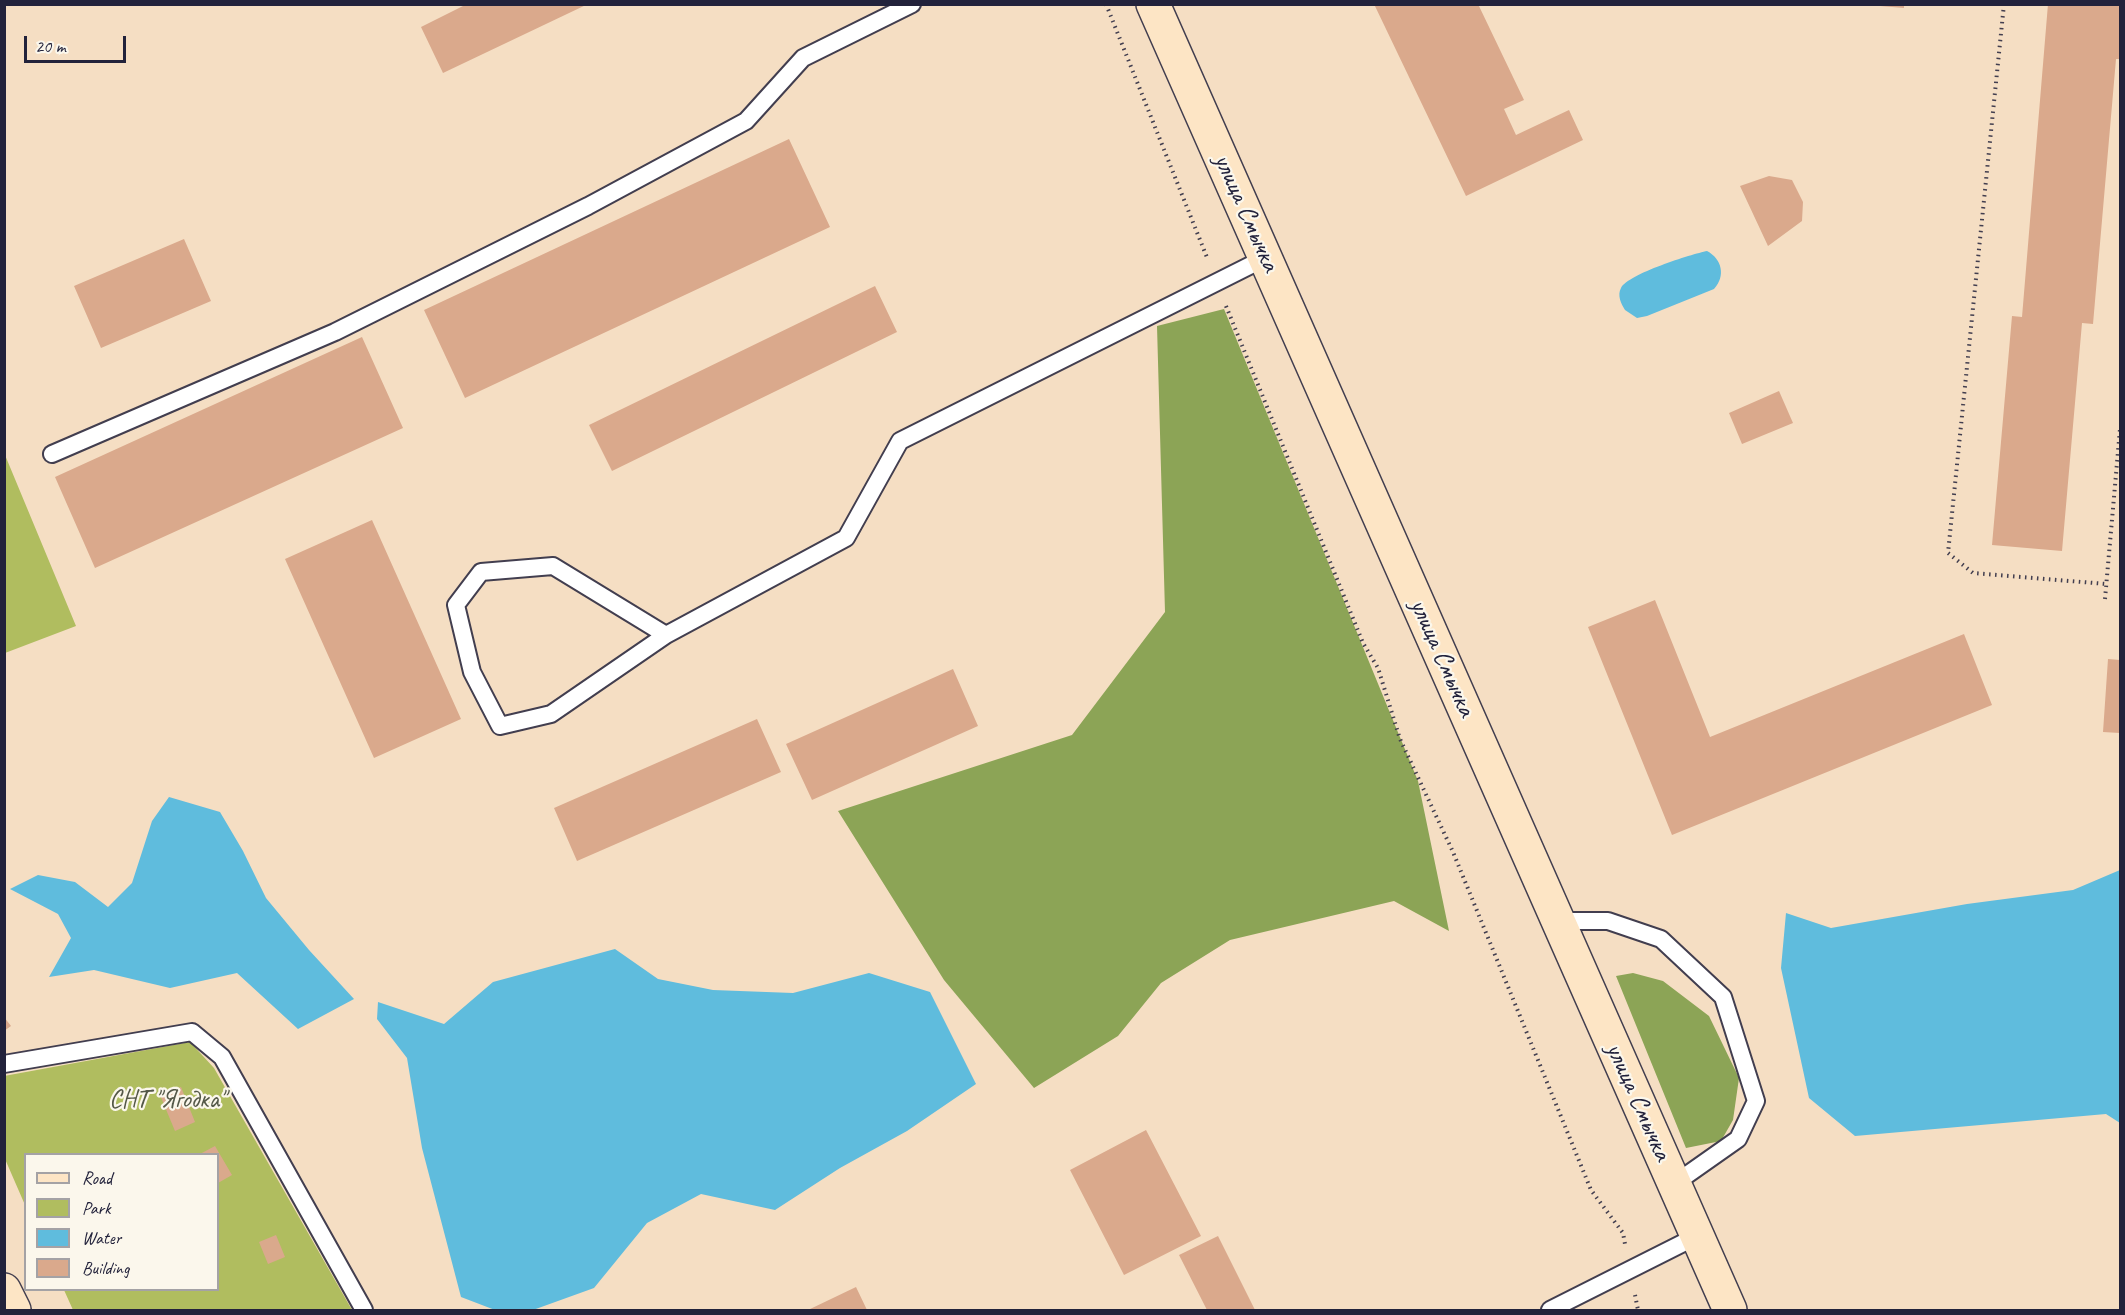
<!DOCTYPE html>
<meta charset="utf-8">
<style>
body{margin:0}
#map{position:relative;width:2125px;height:1315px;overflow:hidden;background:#f5dec3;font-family:Caveat,sans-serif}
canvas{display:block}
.frame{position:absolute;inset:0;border:6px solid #22223b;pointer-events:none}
.legend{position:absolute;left:24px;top:1153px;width:195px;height:138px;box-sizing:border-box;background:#fbf7ec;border:2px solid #a4a2a5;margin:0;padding:8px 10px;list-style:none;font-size:18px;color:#22223b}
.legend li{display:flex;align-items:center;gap:12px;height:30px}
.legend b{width:30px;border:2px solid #a4a2a5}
.scale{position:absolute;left:24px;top:36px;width:102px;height:27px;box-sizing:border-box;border:3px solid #22223b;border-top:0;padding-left:8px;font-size:18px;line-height:21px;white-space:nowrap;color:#22223b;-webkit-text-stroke:4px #fbf7ec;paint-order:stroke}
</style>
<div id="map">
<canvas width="2125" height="1315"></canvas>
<div class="frame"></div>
<ul class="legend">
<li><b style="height:8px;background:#fde5c5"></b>Road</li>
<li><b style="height:16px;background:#b0bd5f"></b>Park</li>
<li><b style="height:16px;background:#5fbcdd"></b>Water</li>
<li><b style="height:16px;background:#daa98c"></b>Building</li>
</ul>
<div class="scale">20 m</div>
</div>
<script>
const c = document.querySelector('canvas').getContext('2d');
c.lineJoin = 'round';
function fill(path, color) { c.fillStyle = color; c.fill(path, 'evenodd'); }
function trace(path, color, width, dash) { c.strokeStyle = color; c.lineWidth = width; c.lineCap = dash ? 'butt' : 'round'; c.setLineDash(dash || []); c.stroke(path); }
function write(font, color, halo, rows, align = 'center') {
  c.font = font + ' Caveat,sans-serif'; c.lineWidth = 4.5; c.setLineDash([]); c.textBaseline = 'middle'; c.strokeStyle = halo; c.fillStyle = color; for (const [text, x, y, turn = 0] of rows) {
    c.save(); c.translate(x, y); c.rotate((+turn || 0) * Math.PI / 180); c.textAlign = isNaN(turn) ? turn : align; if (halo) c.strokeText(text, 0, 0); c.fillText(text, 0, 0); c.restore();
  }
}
const green = new Path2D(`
 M5,455l71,171 -71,27h-1z
 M190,1042l24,26 138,242h-279l-9,-20h154v-136h-192l-1,51 -20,-46 -1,-83z`);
const forest = new Path2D(`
 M1224,309l194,472 31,150 -55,-30 -164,39 -69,43 -43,53 -84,52 -90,-108 -106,-169 234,-76 93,-123 -8,-286z
 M1633,973l30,8 46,35 30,62 -6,42 -12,21 -35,7 -70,-172z`);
const water = new Path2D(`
 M1707,251c15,8 19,25 7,38l-67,27 -10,2 -12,-8c-4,-6 -8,-15 -4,-22 7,-14 71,-34 86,-37z
 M169,797l51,15 23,39 23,47 43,52 45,49 -56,30 -61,-56 -67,15 -76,-18 -45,7 22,-39 -13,-24 -48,-25 28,-14 37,7 33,25 24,-24 20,-62z
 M2120,870v253l-14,-9 -251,22 -46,-38 -28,-130 5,-55 45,15 136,-24 106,-14z
 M615,949l43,30 55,11 80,3 76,-20 61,19 46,92 -69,47 -67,37 -65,42 -74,-16 -54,29 -53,65 -61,22h-38l-34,-13 -39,-149 -15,-90 -30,-39 1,-17 66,22 49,-42z`);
const building = new Path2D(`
 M467,4h121l-145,69 -22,-46z
 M1374,4h104l46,96 -20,9 12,26 53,-25 14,30 -117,56z
 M1880,4h24v4l-24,-2z
 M2048,4h72v55h-4l-23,265 -11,-1 -20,228 -70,-6 20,-229 10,1z
 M789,139l41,88 -365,171 -41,-88z
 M1769,176l23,4 11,22 -1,19 -34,25 -28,-60z
 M184,239l27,62 -110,47 -27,-62z
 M875,286l22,46 -285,139 -23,-46z
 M362,337l41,91 -308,140 -40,-91z
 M1779,391l14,32 -51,21 -13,-31z
 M372,520l89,199 -87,39 -89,-199z
 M1655,600l55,137 254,-103 28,71 -320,130 -84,-208z
 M2108,659l12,1v73l-17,-1z
 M953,669l25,57 -166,74 -26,-56z
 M757,719l24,53 -204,89 -23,-53z
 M4,1017l7,9 -7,5z
 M181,1087l14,35 -20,9 -15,-36z
 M1146,1130l55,106 -77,39 -54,-105z
 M215,1146l17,29 -14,8v-29h-18z
 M276,1235l9,22 -17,7 -9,-22z
 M1218,1236l37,74h-48l-28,-55z
 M856,1287l11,23h-59z`);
const path = new Path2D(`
 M1106,4l102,256
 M2004,4l-56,549 25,20 133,11
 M1226,306l137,337 15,25 22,71 53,113 138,338 32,43 2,11
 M2105,599l15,-170
 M1635,1295l3,15`);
const lane = new Path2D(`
 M52,454l283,-122 253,-126 158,-85 57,-63 109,-54
 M666,635l-115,79 -51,12 -28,-54 -16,-67 25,-33 72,-6 113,69 180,-97 54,-97 365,-183
 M1558,921h50l53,18 62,58 33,104 -18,38 -64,45
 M4,1064l188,-32 30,25 142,253
 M1550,1310l147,-74`);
const secondary = new Path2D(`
 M1153,4l577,1306
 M4,1290l10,20`);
const streetNames = [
 ["улица Смычка",1246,213,66],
 ["улица Смычка",1442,658,66],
 ["улица Смычка",1638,1102,66]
];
const parkNames = [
 ["СНТ \"Ягодка\"",167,1100]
];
fill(green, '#b0bd5f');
fill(forest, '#8ca456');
fill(water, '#5fbcdd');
fill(building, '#daa98c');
trace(lane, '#423e4f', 20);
trace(secondary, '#423e4f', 36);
trace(path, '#423e4f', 4, [1.5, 4.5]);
trace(lane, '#fff', 16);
trace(secondary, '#fde5c5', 33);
write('26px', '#22223b', '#fbf7ec', streetNames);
write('26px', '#545848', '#fbf7ec', parkNames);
</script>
